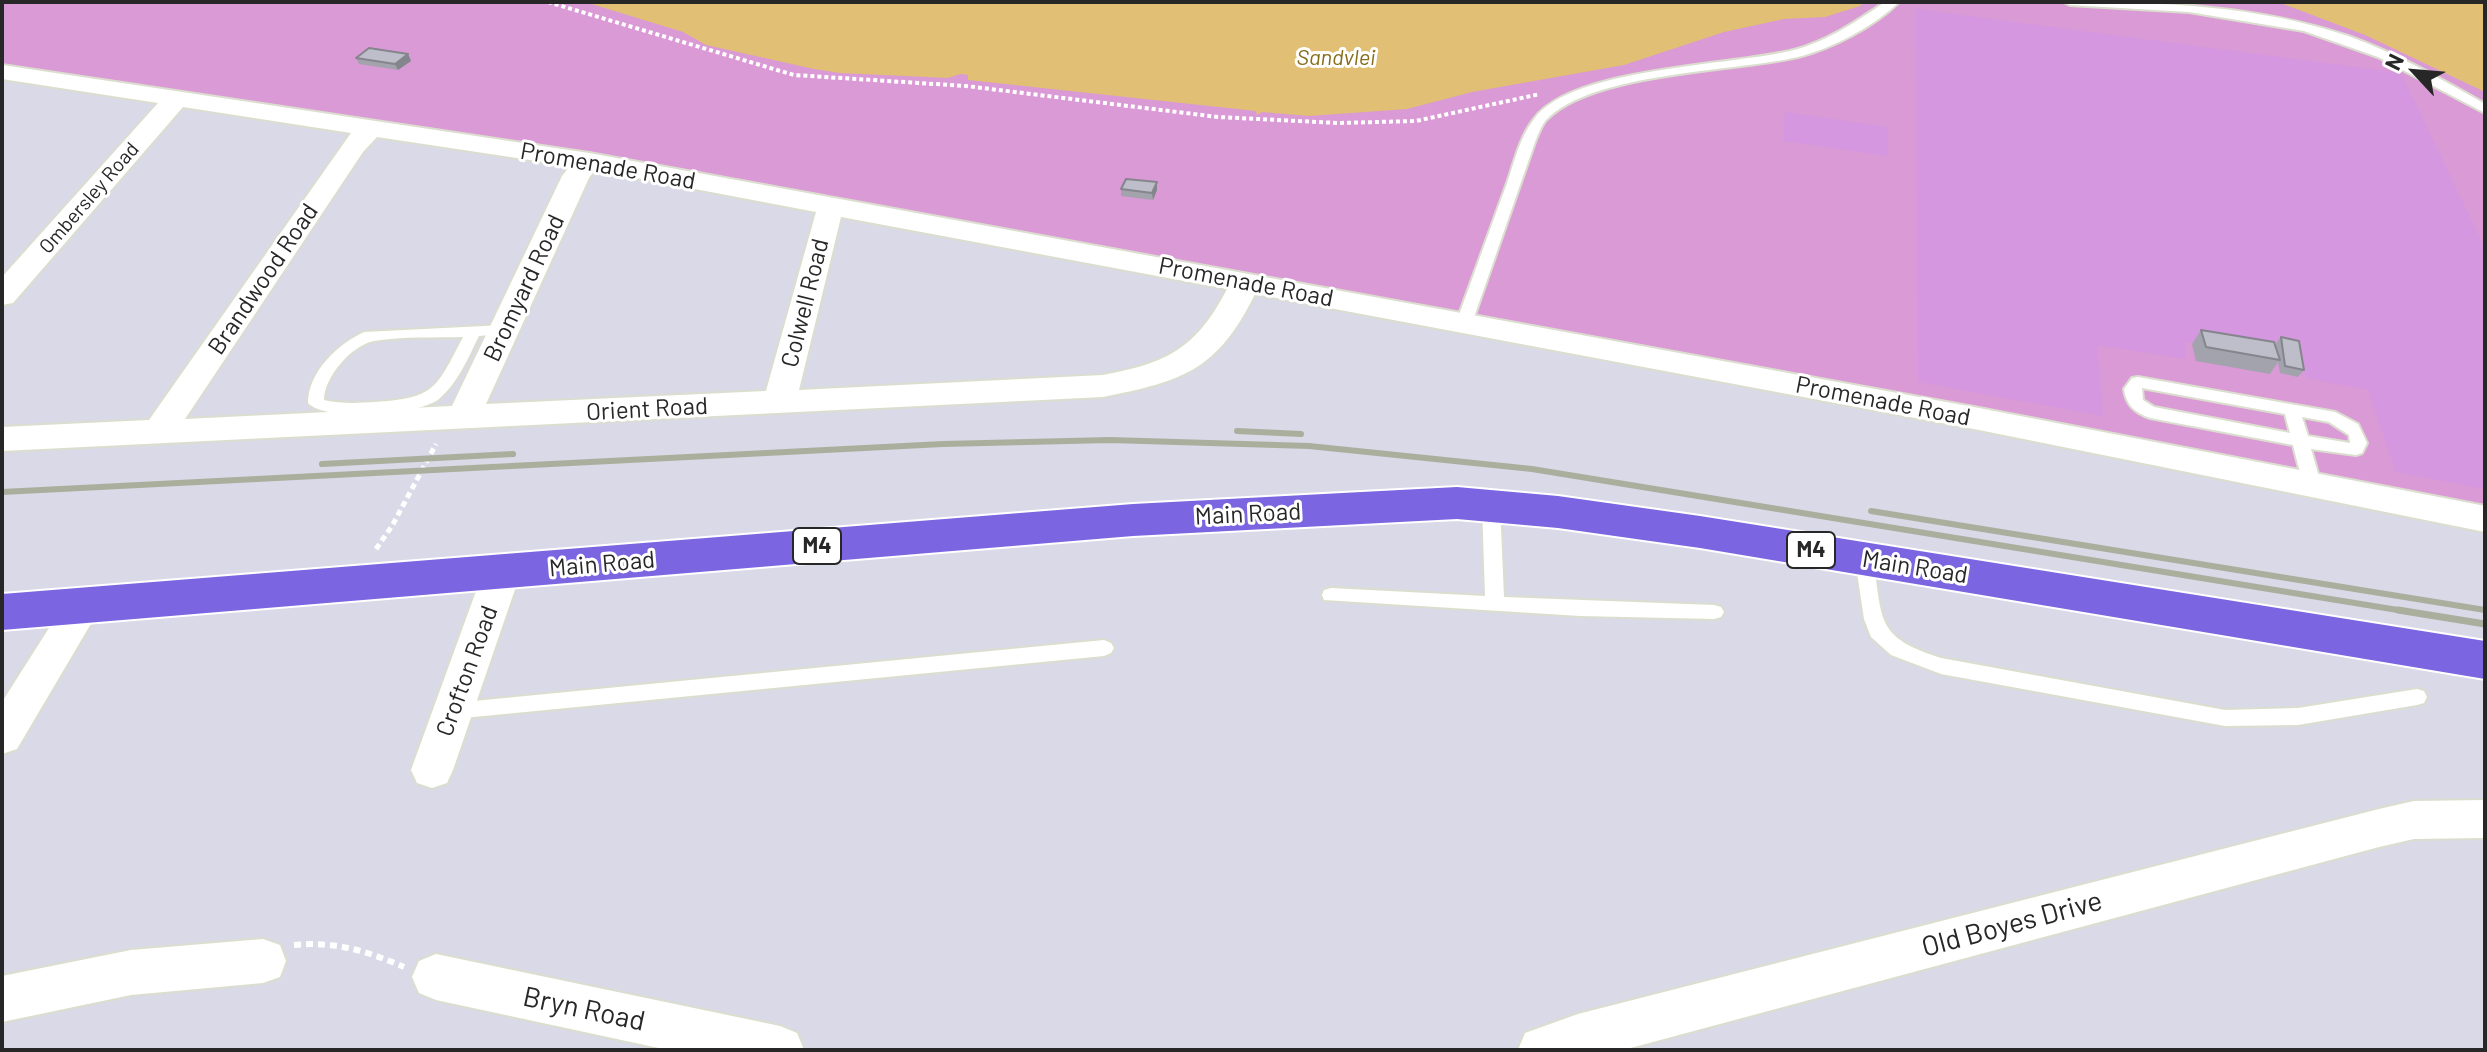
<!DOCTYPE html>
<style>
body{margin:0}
#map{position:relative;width:2487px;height:1052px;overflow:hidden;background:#d9d9e8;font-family:Barlow,sans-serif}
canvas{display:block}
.frame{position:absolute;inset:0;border:4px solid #272727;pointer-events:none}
.north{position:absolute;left:2375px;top:32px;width:80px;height:80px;-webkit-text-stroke:6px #fff;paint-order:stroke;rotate:296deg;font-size:22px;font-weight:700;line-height:32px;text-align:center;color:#272727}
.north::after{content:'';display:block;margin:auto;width:28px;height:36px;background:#272727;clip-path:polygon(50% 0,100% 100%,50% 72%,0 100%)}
</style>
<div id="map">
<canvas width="2487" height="1052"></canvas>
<div class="frame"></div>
<div class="north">N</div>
</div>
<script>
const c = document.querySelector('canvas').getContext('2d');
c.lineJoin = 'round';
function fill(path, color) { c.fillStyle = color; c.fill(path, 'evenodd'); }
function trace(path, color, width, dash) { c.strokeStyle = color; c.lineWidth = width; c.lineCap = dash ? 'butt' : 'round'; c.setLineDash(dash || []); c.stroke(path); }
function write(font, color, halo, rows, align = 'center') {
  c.font = font + ' Barlow,sans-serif'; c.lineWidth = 6; c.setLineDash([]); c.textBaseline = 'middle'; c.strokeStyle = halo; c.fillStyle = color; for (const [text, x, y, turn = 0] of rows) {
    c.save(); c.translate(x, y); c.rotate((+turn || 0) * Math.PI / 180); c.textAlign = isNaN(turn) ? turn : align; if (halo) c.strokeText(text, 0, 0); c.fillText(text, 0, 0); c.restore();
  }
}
const green = new Path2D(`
 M2,2h2483v517l-1652,-314 -831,-133z`);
const pitch = new Path2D(`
 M1916,9l485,64 84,176v240l-89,-17 -28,-82 -62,-12 -8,-31 -28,-6v14l-84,-14v18l-89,-14 6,71 -185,-34z
 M1785,112l102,15 1,29 -105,-15z`);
const water = new Path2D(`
 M585,2h1280l-5,4 -35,11 -41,2 -60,13 -100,33 -152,27 -65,17 -98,7 -47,-4 -5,3 -1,-4 -288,-31v-5l-8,-1 -12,4 -108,-5 -26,-4 -108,-24 -23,-13z
 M2278,2h207v90l-120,-57z`);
const pathFar2 = new Path2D(`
 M152,2h17
 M548,2l246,73 172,11 252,31 120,6 78,-2 124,-27`);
const pathFar1 = new Path2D(`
 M376,549l16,-23 44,-82`);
const path = new Path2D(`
 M294,945c41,-4 73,6 110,22`);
const service = new Path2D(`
 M1885,2h14c-26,25 -66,46 -101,55 -65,15 -206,15 -252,63 -5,6 -8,15 -11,22l-63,181 -3,3h-10l-3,-3c17,-46 33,-91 50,-137 8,-22 13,-48 28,-67 38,-52 198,-53 260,-69 34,-9 63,-29 91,-48z
 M2064,2c96,0 192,3 284,34 48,17 93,43 137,68v9l-107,-56 -74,-26 -115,-19 -119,-7z
 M504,325l8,5 -2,3 -31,3c-11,22 -21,47 -40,63 -19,16 -114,23 -131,4 0,-31 30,-59 56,-71zM463,337c-27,52 -28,61 -88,65 -17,1 -34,2 -51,-2 0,-23 28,-55 50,-59 29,-5 60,-3 89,-4z
 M2138,377l197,35 23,12 9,19 -5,10 -6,2 -45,-6 10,35 -9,6 -9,-6 -10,-39 -143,-27c-15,-5 -24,-13 -26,-29l8,-11zM2142,388l143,26 5,19 -136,-26 -11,-7zM2302,417l27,5 20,13 1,8 -42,-7z
 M1491,499l9,6 4,92 210,8 7,2 3,5 -3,5 -7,2 -134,-3 -256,-16 -2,-5 2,-5 7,-2 154,8 -3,-91z
 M1864,552l7,2 2,5c10,62 2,78 68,99l284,52 73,-2 119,-19 7,2 3,6 -3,6 -7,2 -119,20 -73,1 -284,-52 -50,-19 -20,-18 -7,-18 -9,-60 2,-5z
 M1104,640l7,3 3,5 -3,5 -7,3 -651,63 -7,-2 -3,-6 3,-6 7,-2z`);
const minor = new Path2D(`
 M2,65l587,88 1390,255 506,98v26l-506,-102 -724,-136c-38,77 -72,87 -152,103l-1101,54v-24l147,-7 202,-287 -168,-26 -170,196 -11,2v-28l156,-174 -156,-24zM377,137l193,29 -8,10 -110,230 -267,13 178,-267zM595,170l221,42 -50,179 -280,13 103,-226zM841,217l386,72c-31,60 -60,74 -124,86l-304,15z
 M502,558l13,4 6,10 -68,198 -6,13 -15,5 -15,-5 -6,-13 72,-198 6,-10z
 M83,590l13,5 6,10 -85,144 -15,5v-52l68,-107z
 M2485,800v38l-71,1 -35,8 -756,203h-105l7,-17 53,-19 801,-205 35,-8z
 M263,939l17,6 6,16 -6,16 -17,6 -132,12 -129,27v-46l129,-26z
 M436,954l344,72 17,7 7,17h-136l-232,-50 -17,-7 -7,-16 7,-16z`);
const primary = new Path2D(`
 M1457,487l101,9 142,20 785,125v38l-785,-131 -142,-20 -101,-9 -324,17 -1131,94v-36l1131,-90z`);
const railFar1 = new Path2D(`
 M1237,431l64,3
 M322,464l191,-10
 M2,492l941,-48 167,-4 199,6 223,23 878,143
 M1871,511l614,99`);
const rail = new Path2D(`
 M2398,610l87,14`);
const wall = new Path2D(`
 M408,54l3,7 -13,9 -39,-6 -3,-6z
 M1121,189l36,1 -4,10 -32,-4z
 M2201,330l74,14 6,-7 23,33 -6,7 -18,-4 -2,-11 -8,12 -74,-13 -4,-17z`);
const shadedWall = new Path2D(`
 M408,54l3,7 -13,9 -3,-6z
 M1157,182v8l-4,10 -1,-7z`);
const building = new Path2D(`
 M369,48l39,6 -13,10 -39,-6z
 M1126,179l31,3 -5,11 -31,-4z
 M2201,330l73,12 6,18 -74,-13z
 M2281,337l18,4 5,29 -19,-4z`);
const farStreetnames = [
 ["Ombersley Road",89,198,-49]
];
const farWaternames = [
 ["Sandvlei",1336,58]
];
const shields = [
 [817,546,48],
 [1811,550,48]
];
const shieldNames = [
 ["M4",817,546],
 ["M4",1811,550]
];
const streetNames = [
 ["Promenade Road",608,166,10],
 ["Brandwood Road",263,279,-56],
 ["Promenade Road",1246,282,11],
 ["Bromyard Road",524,288,-65],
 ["Colwell Road",805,303,-76],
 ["Promenade Road",1883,401,11],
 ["Orient Road",647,409,-3],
 ["Main Road",1248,514,-3],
 ["Main Road",602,564,-5],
 ["Main Road",1915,567,9],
 ["Crofton Road",467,671,-70]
];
const nearStreetnames = [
 ["Old Boyes Drive",2012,924,-15],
 ["Bryn Road",584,1009,12]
];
fill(green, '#da9ad5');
fill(pitch, '#d597e0');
fill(water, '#e1bf75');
trace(service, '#dbdecf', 4);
trace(minor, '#dbdecf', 4);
trace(primary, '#fff', 4);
trace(pathFar2, '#fff', 4, [4, 3]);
trace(pathFar1, '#fff', 5, [6, 4]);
trace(path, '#fff', 6, [7, 5]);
fill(service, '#fff');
fill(minor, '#fff');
fill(primary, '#7c65e1');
trace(railFar1, '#aaaf9d', 6);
trace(rail, '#aaaf9d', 7);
fill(wall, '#a3a3ae');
fill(shadedWall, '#85858d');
fill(building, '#bebeca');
trace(building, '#85858d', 2);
write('20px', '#272727', '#fff', farStreetnames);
write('italic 22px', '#876d1a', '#fff', farWaternames);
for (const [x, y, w] of shields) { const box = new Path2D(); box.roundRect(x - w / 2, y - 18, w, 36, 6); c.fillStyle = '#fff'; c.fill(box); trace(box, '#272727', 2); }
write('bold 22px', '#272727', null, shieldNames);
write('24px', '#272727', '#fff', streetNames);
write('28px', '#272727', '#fff', nearStreetnames);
</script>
